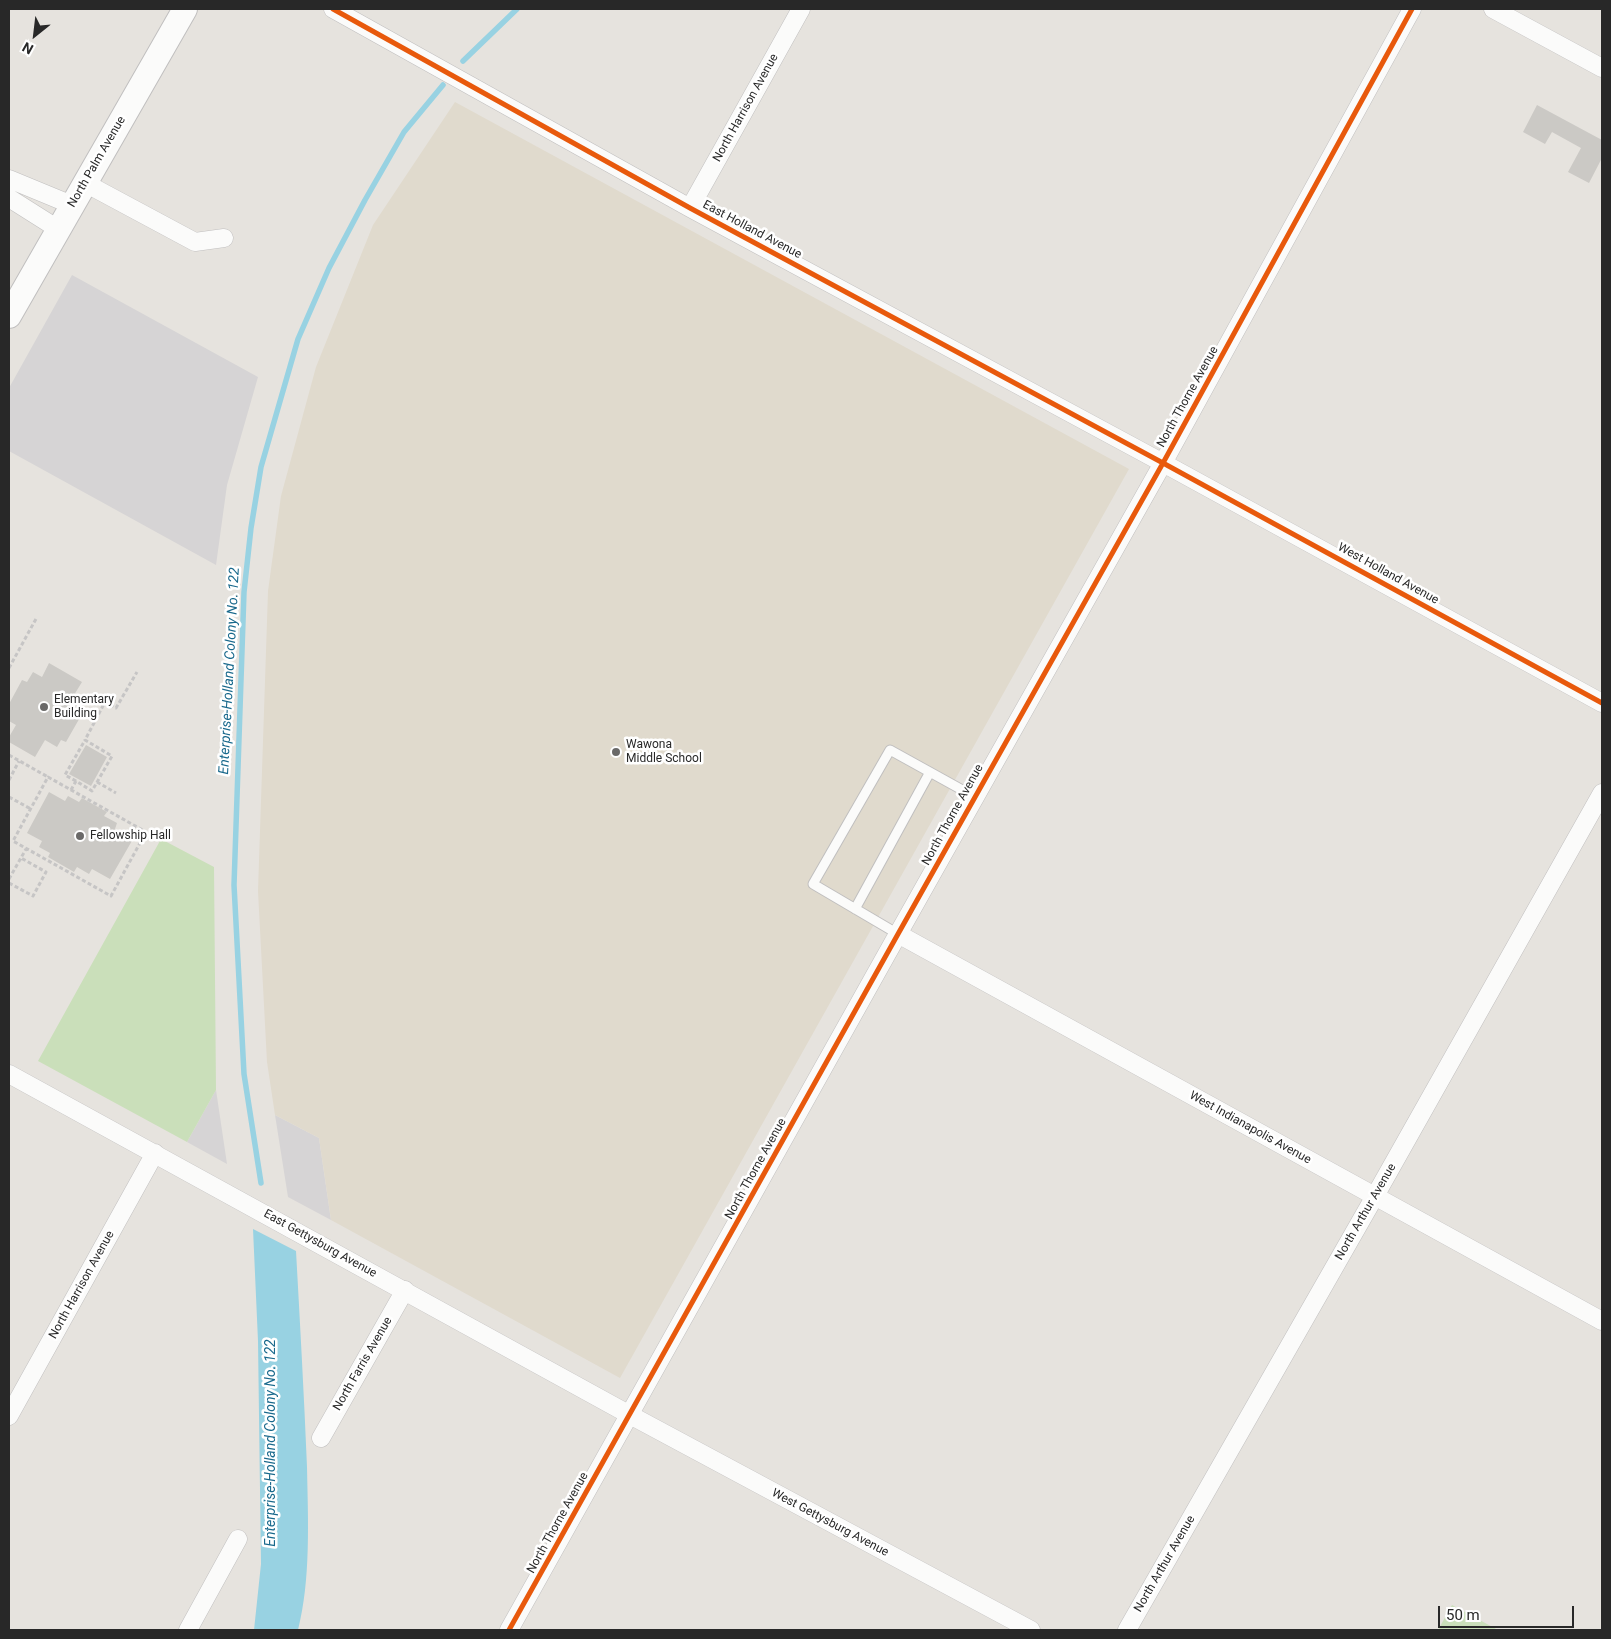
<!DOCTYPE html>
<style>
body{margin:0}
#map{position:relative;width:1611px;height:1639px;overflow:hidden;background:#e6e3de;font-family:Roboto,sans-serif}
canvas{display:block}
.frame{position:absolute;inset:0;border:10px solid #282828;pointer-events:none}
.north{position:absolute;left:10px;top:10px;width:50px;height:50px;-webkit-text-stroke:4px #fff;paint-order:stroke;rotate:209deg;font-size:14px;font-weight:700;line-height:20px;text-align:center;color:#282828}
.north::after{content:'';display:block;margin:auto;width:18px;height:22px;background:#282828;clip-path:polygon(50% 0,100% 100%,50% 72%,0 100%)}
.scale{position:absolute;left:1438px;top:1606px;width:136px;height:22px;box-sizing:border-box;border:2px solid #282828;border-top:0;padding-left:6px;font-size:15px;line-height:18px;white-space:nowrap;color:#282828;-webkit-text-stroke:4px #fff;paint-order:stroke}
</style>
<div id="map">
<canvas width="1611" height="1639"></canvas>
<div class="frame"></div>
<div class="north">N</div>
<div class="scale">50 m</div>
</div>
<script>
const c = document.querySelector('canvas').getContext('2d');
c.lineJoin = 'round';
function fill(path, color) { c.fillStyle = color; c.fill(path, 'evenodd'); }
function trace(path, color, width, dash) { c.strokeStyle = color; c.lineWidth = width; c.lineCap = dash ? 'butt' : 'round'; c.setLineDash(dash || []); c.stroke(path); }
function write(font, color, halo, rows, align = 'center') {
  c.font = font + ' Roboto,sans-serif'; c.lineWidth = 5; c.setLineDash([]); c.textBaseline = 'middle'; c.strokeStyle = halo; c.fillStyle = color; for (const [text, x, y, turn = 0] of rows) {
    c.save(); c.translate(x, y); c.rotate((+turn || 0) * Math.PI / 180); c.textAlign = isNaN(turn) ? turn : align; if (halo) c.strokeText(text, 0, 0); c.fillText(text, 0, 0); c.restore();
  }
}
const industrial = new Path2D(`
 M72,275l186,102 -31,108 -11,80 -207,-114v-63z
 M216,1090l11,74 -40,-22z
 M275,1115l44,23 12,82 -43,-23z`);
const education = new Path2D(`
 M455,102l674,367 -509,909 -289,-158 -12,-82 -44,-23 -8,-53 -9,-171 10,-300 13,-95 35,-129 57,-142z`);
const green = new Path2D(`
 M161,839l53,28 2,223 -29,52 -149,-81z
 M1452,1605l46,25h-60z`);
const water = new Path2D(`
 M253,1229l43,22c4,72 8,144 11,216 1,53 4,112 -9,163h-44l7,-66 -3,-223z`);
const stream = new Path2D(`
 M463,61l54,-52
 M261,1183l-17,-109 -10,-189 10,-293 7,-64 10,-61 37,-128 31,-71 36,-68 39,-68 39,-47`);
const building = new Path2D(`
 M1537,105l65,35v18l-13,25 -21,-11 13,-24 -29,-16 -7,12 -22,-12z
 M49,663l33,19 -8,13 9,5 -6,11 5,3 -16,28 -5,-2 -4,7 -12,-7 -10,17 -26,-15v-5l7,-12 -7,-4 1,-10 -1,-1v-6l13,-24 5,2 6,-10 9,5z
 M86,745l21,12 -16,29 -22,-12z
 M49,792l16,9 3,-5 11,6 3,-4 25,14 -3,4 13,7 -2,6 18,10 -23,40 -18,-10 -3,5 -12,-7 -3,5 -26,-15 2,-4 -11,-6 3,-6 -15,-8z`);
const path = new Path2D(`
 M9,668l28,-51
 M9,755l39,22
 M48,777l98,55 -35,64 -98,-55z
 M9,780l10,-19
 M76,781l-11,-6 20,-35
 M97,782l19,11
 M71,790l5,-9 16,10 20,-35 -27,-16 20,-38 11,6 21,-36
 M9,797l22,12
 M9,879l17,-30
 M9,883l24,13 13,-24 -25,-14`);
const service = new Path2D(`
 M855,909l75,-137
 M898,934l-85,-50 77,-134 85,47`);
const minor = new Path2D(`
 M333,9l357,199 473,255 439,240
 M1493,9l109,59
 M9,179l63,26
 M85,183l110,59 29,-4
 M9,198l49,31
 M690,208l111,-199
 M898,934l704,387
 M9,1074l621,341 401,215
 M9,1416l146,-263
 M321,1438l84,-148
 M188,1630l50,-91
 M509,1630l389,-696 265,-471 249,-454
 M1127,1630l248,-434 227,-403`);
const secondary = new Path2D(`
 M9,316l176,-307`);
const cycleway = new Path2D(`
 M333,9l357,199 473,255 439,240
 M509,1630l389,-696 265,-471 249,-454`);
const markers = [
 [44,707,5,"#6a6968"],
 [616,752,5,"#6a6968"],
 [80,836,5,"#6a6968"]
];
const streetNames = [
 ["North Harrison Avenue",746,108,-61],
 ["North Palm Avenue",97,162,-60],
 ["East Holland Avenue",752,230,28],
 ["North Thorne Avenue",1188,397,-61],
 ["West Holland Avenue",1388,574,29],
 ["North Thorne Avenue",953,815,-61],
 ["West Indianapolis Avenue",1250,1128,29],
 ["North Thorne Avenue",756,1169,-61],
 ["North Arthur Avenue",1366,1212,-60],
 ["East Gettysburg Avenue",320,1244,29],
 ["North Harrison Avenue",82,1285,-61],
 ["North Farris Avenue",363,1364,-60],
 ["North Thorne Avenue",558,1523,-61],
 ["West Gettysburg Avenue",830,1523,28],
 ["North Arthur Avenue",1165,1564,-60]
];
const poiNames = [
 ["Elementary",54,700],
 ["Building",54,714],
 ["Wawona",626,745],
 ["Middle School",626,759],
 ["Fellowship Hall",90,836]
];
const waterNames = [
 ["Enterprise-Holland Colony No. 122",230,671,-87],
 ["Enterprise-Holland Colony No. 122",271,1443,-90]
];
fill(industrial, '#d6d4d5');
fill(education, '#e0dacd');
fill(green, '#cadfba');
fill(water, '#98d2e2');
trace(stream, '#98d2e2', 5.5);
fill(building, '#cbc9c5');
trace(service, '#c0bfbf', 11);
trace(minor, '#c0bfbf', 19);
trace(secondary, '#c0bfbf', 26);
trace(path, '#c6c5c5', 3, [4, 2.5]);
trace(service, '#fbfbfa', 9);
trace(minor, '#fbfbfa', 18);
trace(secondary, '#fbfbfa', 24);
trace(cycleway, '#e8590c', 5);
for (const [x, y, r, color] of markers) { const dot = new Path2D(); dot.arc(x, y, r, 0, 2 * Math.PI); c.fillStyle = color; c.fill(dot); trace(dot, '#fff', 2); }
write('12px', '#282828', '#fff', streetNames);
write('12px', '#282828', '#fff', poiNames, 'left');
write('italic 14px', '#19698c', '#fff', waterNames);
</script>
